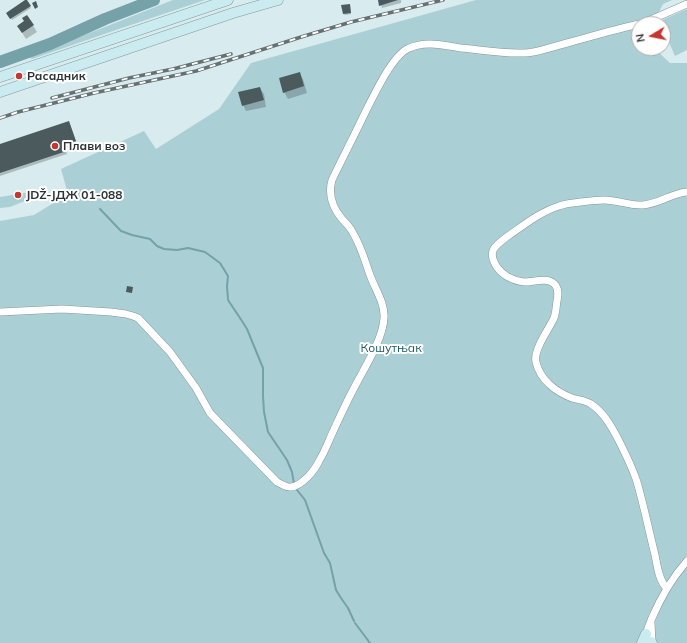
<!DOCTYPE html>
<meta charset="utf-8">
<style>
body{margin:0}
#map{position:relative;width:687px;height:643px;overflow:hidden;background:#d8ebee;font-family:Mulish,sans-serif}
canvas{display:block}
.north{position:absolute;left:631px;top:16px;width:40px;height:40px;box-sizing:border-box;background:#fff;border:1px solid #abadae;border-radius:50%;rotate:260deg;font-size:11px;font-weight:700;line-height:16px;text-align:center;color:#2c3334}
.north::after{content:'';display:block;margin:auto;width:14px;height:18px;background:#c4362e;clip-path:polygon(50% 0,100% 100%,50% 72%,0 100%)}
</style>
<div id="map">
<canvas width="687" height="643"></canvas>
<div class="north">N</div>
</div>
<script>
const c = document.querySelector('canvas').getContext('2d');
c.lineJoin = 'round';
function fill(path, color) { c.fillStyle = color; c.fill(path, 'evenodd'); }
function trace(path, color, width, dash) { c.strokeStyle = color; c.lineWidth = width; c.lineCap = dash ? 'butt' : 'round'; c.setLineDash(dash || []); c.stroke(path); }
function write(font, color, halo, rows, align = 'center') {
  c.font = font + ' Mulish,sans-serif'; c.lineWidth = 4; c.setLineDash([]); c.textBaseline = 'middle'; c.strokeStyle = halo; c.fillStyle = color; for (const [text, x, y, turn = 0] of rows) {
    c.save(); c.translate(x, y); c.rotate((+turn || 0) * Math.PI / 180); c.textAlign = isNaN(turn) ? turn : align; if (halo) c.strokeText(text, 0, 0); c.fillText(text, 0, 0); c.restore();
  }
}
const green = new Path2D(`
 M173,0h32l-92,31 -81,28 -3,-2z
 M476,0h196l-9,4 -10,20h-14v24h15l16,15h17v580h-687v-422l34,-6 34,-21 -7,-25 83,-38 12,18 63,-40 32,-46z
 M687,9v41l-12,6 -12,-28v-4h-2l-1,-3z
 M30,192l7,4 -27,11 -10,1v-11z`);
const shadow = new Path2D(`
 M379,0h22v3l-19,5z
 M26,1l5,7 -19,12 -4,-7z
 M350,6l1,8 -6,1 -1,-1z
 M27,16l10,16 -11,7 -8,-13 7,-5z
 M299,73l4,6 4,14 -19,6 -4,-7z
 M260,88l4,6 2,13 -20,4 -3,-6z
 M69,122l8,22 -12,4 2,6 -67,22v-31z`);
const stream = new Path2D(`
 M100,209l21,22 11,4 18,4 7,7 7,3 13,1 11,-2 17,4 15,11 8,13 -1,10 1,14 14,21 5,8 16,39v28l1,16 4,20 19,28 5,12 2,12
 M296,488l1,2 8,10 19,53 6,10 6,27 5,8 7,10 6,13
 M355,623l15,20`);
const river = new Path2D(`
 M0,62l50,-18 55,-25 49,-19`);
const building = new Path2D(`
 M25,0h2l4,6 -21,13 -4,-6z
 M378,0h20l-19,6z
 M36,1l2,6 -3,2 -3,-6z
 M350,4l1,9 -8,1 -2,-9z
 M27,15l7,10 -12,8 -5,-7 7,-5 -2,-3z
 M300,72l4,14 -21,7 -4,-15z
 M260,87l4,13 -22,6 -4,-14z
 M69,121l7,20 -12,4 3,6 -67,22v-29z
 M127,286l6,1 -1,6 -6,-1z`);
const street = new Path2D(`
 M0,312l62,-3 49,3 15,2 7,2 5,2 32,34 26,36 14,25 67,69c5,2 9,6 14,5 11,-1 24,-17 28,-26 5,-8 8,-16 12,-25 7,-15 14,-31 22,-46 10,-20 30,-50 31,-72 1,-15 -9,-29 -14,-43 -5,-14 -9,-29 -17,-42 -3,-6 -7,-10 -11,-14 -10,-12 -14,-25 -10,-39 10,-21 21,-42 31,-63 9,-18 27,-58 44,-68 17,-9 36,-4 54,-1 21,2 42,6 63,5 12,0 24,-5 36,-8 26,-7 52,-15 79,-21l9,-3 39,-17
 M667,588c-8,-6 -10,-23 -12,-33 -6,-24 -11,-49 -18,-73 -5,-16 -13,-31 -20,-45 -7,-13 -14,-25 -26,-33 -6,-4 -13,-4 -19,-6 -16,-6 -32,-18 -36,-36 -3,-12 13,-33 18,-44 2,-5 2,-11 3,-17 1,-5 2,-10 -1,-15 -7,-10 -22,-4 -31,-4 -12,-1 -24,-7 -30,-18 -8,-15 3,-20 13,-28 16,-11 32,-24 51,-30 7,-3 15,-3 22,-4 8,-1 16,-2 23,-2 14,0 26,6 39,5 16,-1 29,-12 44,-13
 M651,623l1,20
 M646,639c0,-8 3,-14 6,-21 9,-21 20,-40 35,-57`);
const secondary = new Path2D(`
 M0,77l228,-77
 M0,92l233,-79 45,-13
 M651,642l1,1
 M642,643l4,-9`);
const rail = new Path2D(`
 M52,98l77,-20 44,-9 58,-15
 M0,118l18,-6 76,-19 102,-22 105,-34 50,-15 92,-22`);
const markers = [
 [19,76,4,"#c4362e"],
 [55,146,4,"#c4362e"],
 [18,195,4,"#c4362e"]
];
const poiNames = [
 ["Расадник",27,76],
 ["Плави воз",63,146],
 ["JDŽ-JДЖ 01-088",26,195]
];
const parkNames = [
 ["Кошутњак",391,348]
];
fill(green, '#aad0d6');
fill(shadow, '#0003');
trace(stream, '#75a1a8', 2);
trace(river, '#75a1a8', 12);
fill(building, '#4a5a5d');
trace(street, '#859799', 8);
trace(secondary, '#859799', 11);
trace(street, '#fff', 7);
trace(secondary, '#caecf1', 10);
trace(rail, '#667173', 3.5);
trace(rail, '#fff', 2, [6]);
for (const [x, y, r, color] of markers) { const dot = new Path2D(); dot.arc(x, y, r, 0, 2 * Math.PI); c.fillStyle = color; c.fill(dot); trace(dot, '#fff', 1.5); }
write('bold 12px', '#2c3334', '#fff', poiNames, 'left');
write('12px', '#1c5a63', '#fff', parkNames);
</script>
